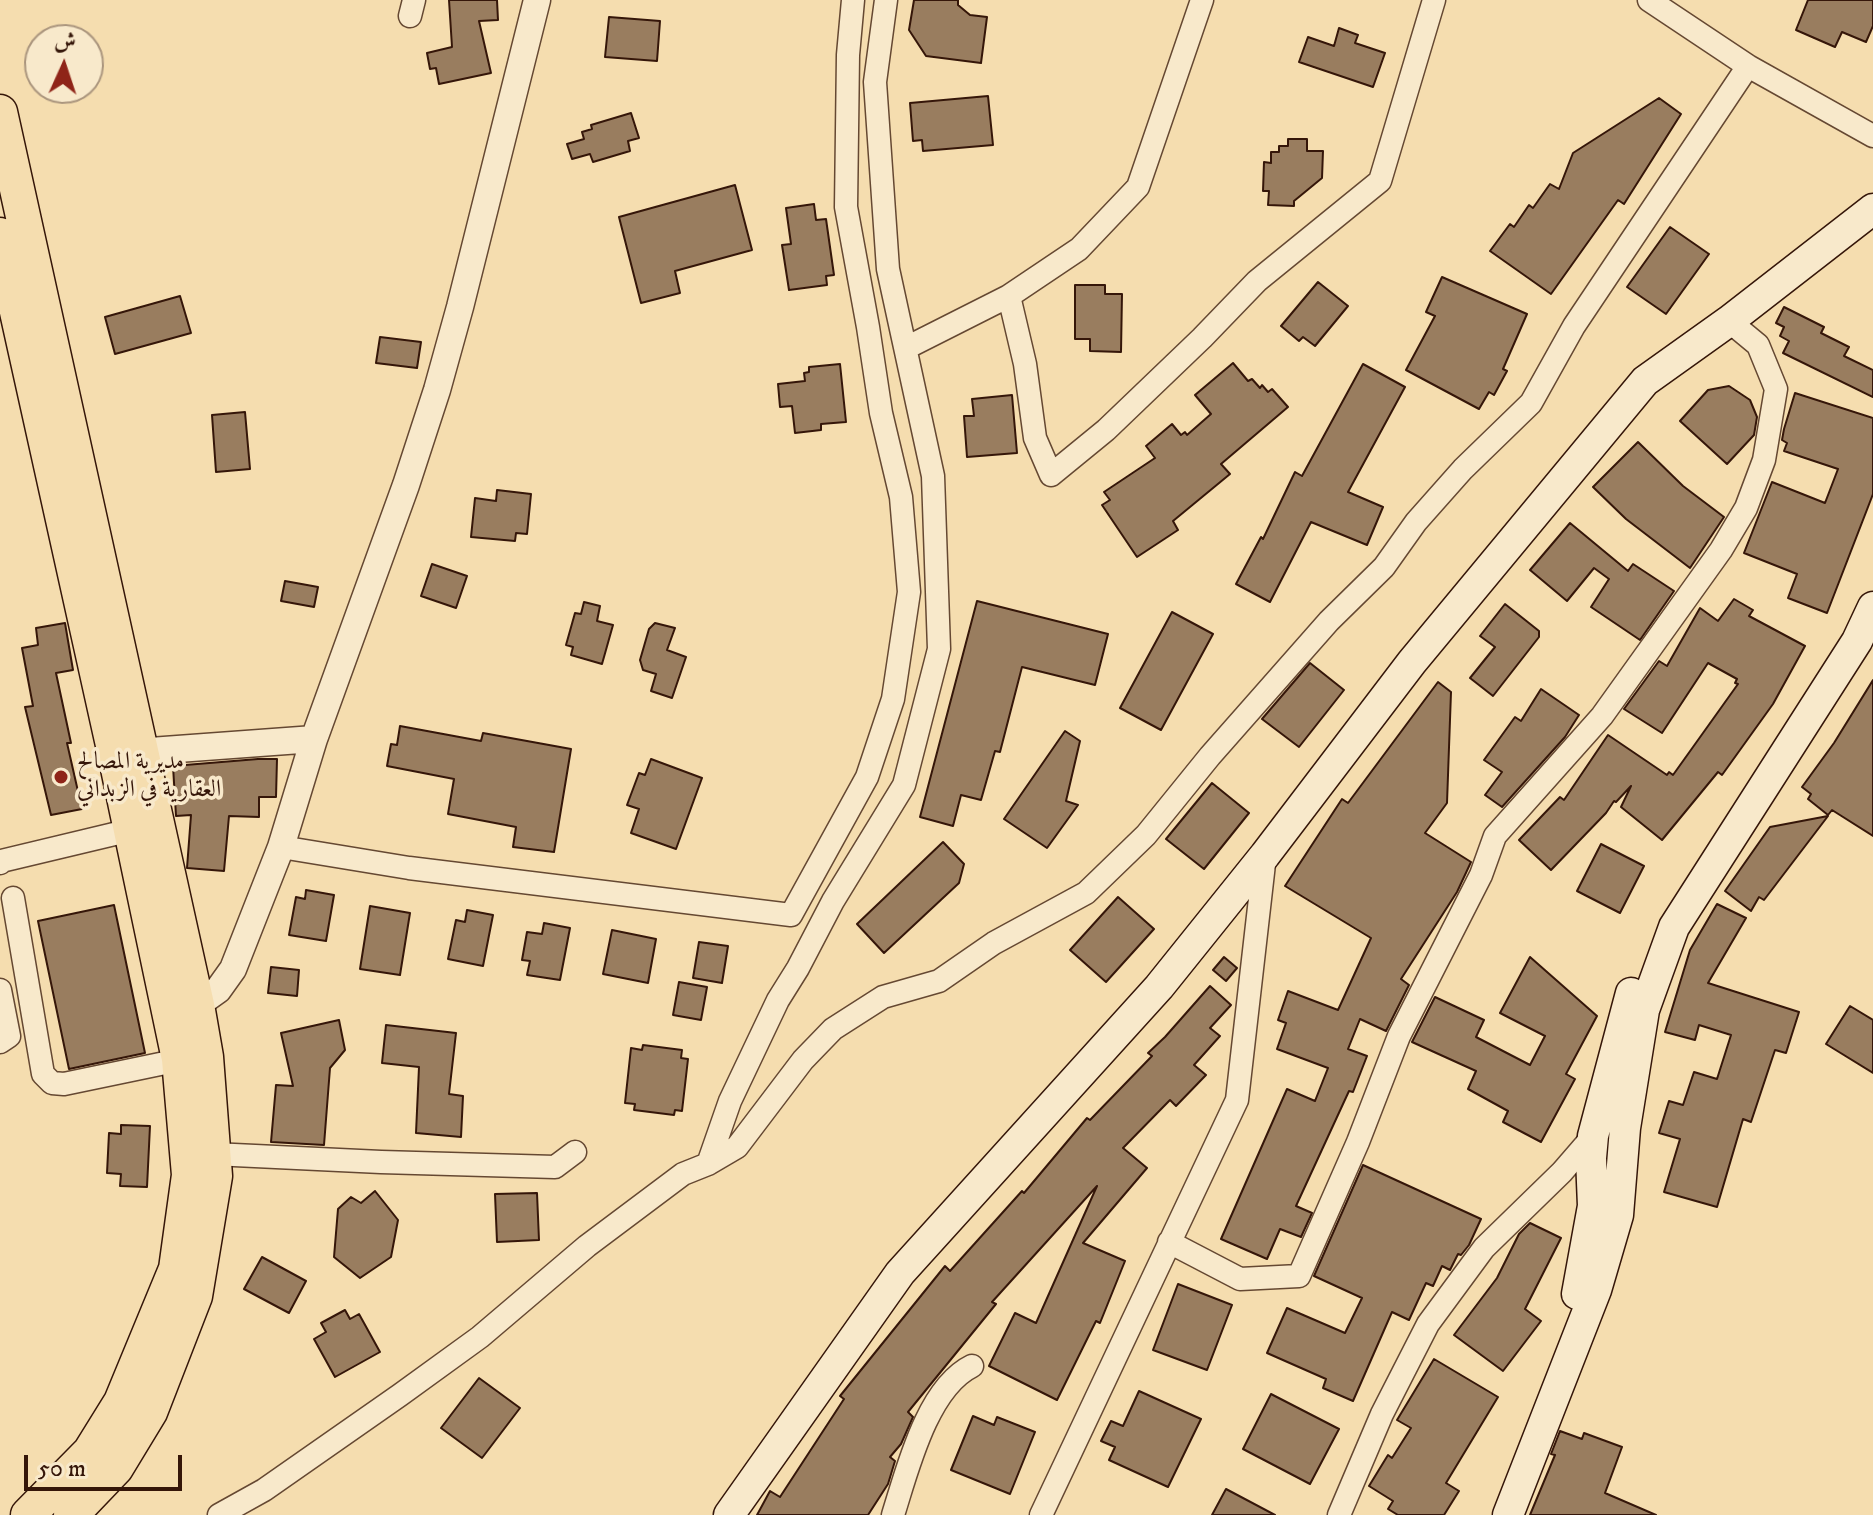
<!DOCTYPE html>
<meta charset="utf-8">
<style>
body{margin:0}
#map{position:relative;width:1873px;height:1515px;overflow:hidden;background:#f5ddaf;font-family:"IM FELL DW Pica",Amiri,serif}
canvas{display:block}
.north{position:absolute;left:24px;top:24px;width:80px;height:80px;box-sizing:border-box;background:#f8e9cb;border:2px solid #aa957d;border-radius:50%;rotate:3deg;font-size:22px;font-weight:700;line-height:32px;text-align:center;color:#351609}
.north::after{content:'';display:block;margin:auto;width:28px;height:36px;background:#8f2418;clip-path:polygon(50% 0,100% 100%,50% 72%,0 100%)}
.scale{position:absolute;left:24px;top:1455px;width:158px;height:36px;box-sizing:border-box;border:4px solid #351609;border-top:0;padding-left:10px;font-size:24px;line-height:28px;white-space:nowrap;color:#351609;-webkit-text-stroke:6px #f8e9cb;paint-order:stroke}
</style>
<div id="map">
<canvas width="1873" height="1515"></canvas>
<div class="north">ش</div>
<div class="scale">50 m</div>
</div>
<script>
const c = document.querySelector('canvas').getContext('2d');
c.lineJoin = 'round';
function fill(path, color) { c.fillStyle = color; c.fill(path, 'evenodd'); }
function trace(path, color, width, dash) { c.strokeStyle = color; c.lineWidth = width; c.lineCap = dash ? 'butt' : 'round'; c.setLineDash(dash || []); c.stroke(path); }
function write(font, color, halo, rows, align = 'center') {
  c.font = font + ' "IM FELL DW Pica",Amiri,serif'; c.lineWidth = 7; c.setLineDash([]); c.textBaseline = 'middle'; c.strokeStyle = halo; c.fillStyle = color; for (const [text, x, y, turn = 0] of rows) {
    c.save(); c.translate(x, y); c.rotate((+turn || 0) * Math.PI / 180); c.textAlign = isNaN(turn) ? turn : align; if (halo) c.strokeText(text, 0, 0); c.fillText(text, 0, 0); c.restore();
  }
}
const building = new Path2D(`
 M449 0H497L498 20 479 21 491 73 439 84 436 68 430 69 427 53 452 47Z
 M914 0H958V5L970 15 987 17 981 63 926 56 909 30Z
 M1808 0H1873V26L1866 42 1842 32 1835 47 1796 30Z
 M609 17 660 21 657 61 605 57Z
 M1339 28 1358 35 1355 43 1385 53 1373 87 1299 62 1308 37 1334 46Z
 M988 96 993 145 923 151 922 140 913 141 910 103Z
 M1659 98 1681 114 1624 204 1618 200 1551 294 1490 251 1510 224 1514 227 1529 205 1533 208 1550 184 1559 189 1573 153Z
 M631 113 639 138 628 141 630 151 593 162 590 154 572 159 567 144 584 139 582 132 592 129 591 125Z
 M1288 139H1307V151H1323L1322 178 1294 201V206L1268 205 1269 191H1263L1264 162 1271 163V152H1279V146H1288Z
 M735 185 752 250 675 271 680 293 641 303 619 217Z
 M814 204 816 220 826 219 834 275 826 276 827 285 789 290 782 245 791 244 786 208Z
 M1670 227 1709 254 1666 314 1627 287Z
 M1442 277 1527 314 1503 369 1507 371 1494 395 1489 392 1479 409 1406 370 1435 316 1426 312Z
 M1318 282 1348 306 1315 346 1303 337 1299 341 1281 326Z
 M1075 285H1105V294H1122L1121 352 1090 351V339H1075Z
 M180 296 191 333 115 354 105 317Z
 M1784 307 1824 327 1821 333 1849 347 1844 356 1873 370V397L1783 353 1789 341 1780 336 1784 327 1776 323Z
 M380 337 421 342 417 368 376 363Z
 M1233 363 1248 381 1252 379 1260 388 1262 385 1268 392 1272 389 1288 407 1221 464 1230 474 1173 521 1178 530 1137 557 1102 505 1110 500 1104 492 1155 458 1146 446 1172 424 1181 435 1185 432 1187 435 1211 414 1195 395Z
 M840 364 846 422 821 424V430L795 433 792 406 780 407 778 384 805 381 804 373 809 372V367Z
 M1363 364 1405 387 1348 492 1383 507 1367 545 1311 522 1270 602 1236 584 1261 537 1263 539 1295 472 1302 476Z
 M1729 386 1750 400 1757 417 1754 435 1727 464 1680 421 1708 390Z
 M1795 393 1873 418V494L1827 613 1788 598 1797 574 1744 553 1772 482 1825 503 1838 469 1784 451 1787 443 1782 440 1784 429Z
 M1012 395 1017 453 967 457 964 416H974L972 399Z
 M245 412 250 469 216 472 212 415Z
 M1638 442 1683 486 1724 517 1690 568 1626 519 1593 487Z
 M497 490 531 494 527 534 516 533 515 541 471 537 475 498 496 501Z
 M1570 523 1628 571 1633 564 1674 591 1640 640 1591 607 1609 579 1594 568 1567 601 1530 570Z
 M432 564 467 576 456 608 421 596Z
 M285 581 318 587 314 607 281 601Z
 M1734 599 1753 610 1749 616 1805 646 1773 704 1722 775 1718 772 1662 840 1621 807 1631 786 1616 802 1614 801 1606 813 1551 870 1519 840 1560 797 1564 800 1608 735 1667 775 1669 772 1673 775 1738 684 1735 683 1737 679 1708 663 1662 733 1624 709 1659 661 1667 666 1700 608 1718 621Z
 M977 601 1108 634 1095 685 1022 667 1000 752 995 751 981 800 961 795 953 826 920 817Z
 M584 602 600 606 597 621 613 625 602 664 571 655 573 647 566 645 575 613 581 614Z
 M1505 604 1539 631V637L1493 696 1470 678 1495 647 1480 636Z
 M1172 612 1213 634 1161 730 1120 708Z
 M65 623 73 670 56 673 71 743H67L82 809 51 815 25 707 33 706 22 648 38 645 36 628Z
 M655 623 675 628 667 650 686 657 672 698 651 691 656 674 643 670 640 660 649 629Z
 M1310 663 1344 690 1299 747 1262 719Z
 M1873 680V836L1832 810 1828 815 1808 799 1811 794 1802 787 1834 743Z
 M1438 682 1451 692 1447 803 1425 833 1471 862 1457 892 1401 979 1409 985 1386 1031 1360 1019 1348 1049 1367 1056 1353 1092 1349 1091 1296 1206 1312 1213 1301 1237 1280 1229 1267 1259 1221 1239 1287 1089 1315 1101 1328 1068 1277 1049 1286 1023 1278 1020 1288 991 1338 1010 1371 938 1285 886 1342 799 1348 803Z
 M1541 689 1579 715 1565 737 1502 807 1485 795 1502 772 1484 760 1515 717 1521 721Z
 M400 726 481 741 483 733 571 749 554 852 513 847 516 827 448 814 454 779 387 766 391 744 397 745Z
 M1065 731 1080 741 1066 801 1078 805 1047 848 1004 819Z
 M258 759H277L276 797H259V817L229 816 224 871 187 868 191 815 176 816 173 766Z
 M651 759 702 778 676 849 631 833 639 809 627 805 639 773 645 775Z
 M1212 783 1249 813 1204 869 1166 839Z
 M1828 816 1764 900 1759 897 1751 911 1725 891 1770 827Z
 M943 842 964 864 959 883 884 953 857 924Z
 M1601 844 1644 866 1620 913 1577 891Z
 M306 890 334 895 326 941 289 935 296 897 305 899Z
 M1118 897 1154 929 1106 982 1070 950Z
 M1717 904 1746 918 1708 983 1799 1012 1786 1053 1775 1050 1751 1122 1743 1119 1717 1207 1664 1192 1680 1139 1659 1133 1669 1101 1683 1105 1694 1072 1717 1079 1731 1035 1699 1025 1695 1040 1665 1032 1690 950Z
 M114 905 145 1053 69 1069 38 921Z
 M370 906 410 913 400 975 360 969Z
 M467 910 493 915 483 966 448 959 456 920 465 922Z
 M544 923 570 928 560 980 527 975 530 961 522 960 527 932 542 934Z
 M612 930 656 939 648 983 603 974Z
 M699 942 728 946 722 983 693 978Z
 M1224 957 1237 968 1226 981 1213 970Z
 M1530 957 1597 1016 1566 1074 1575 1079 1541 1142 1503 1122 1508 1111 1468 1089 1476 1071 1412 1042 1435 997 1484 1020 1476 1037 1530 1065 1545 1036 1500 1013Z
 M271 967 299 970 297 996 268 993Z
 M679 982 707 987 701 1020 673 1015Z
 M1210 986 1231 1005 1210 1028 1220 1036 1194 1065 1206 1075 1176 1106 1170 1100 1123 1148 1147 1168 1083 1243 1125 1261 1100 1323 1096 1321 1057 1400 989 1366 1015 1313 1036 1323 1097 1186 992 1302 996 1304 908 1412 913 1417 901 1444 890 1457 895 1461 888 1484 868 1515H757L770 1491 780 1497 844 1399 840 1396 945 1266 950 1271 1022 1191 1024 1193 1087 1118 1090 1120 1152 1056 1148 1053 1165 1037Z
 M1850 1006 1873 1020V1073L1826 1044Z
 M339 1020 345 1050 330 1068 324 1145 271 1142 276 1085 293 1086 281 1033Z
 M386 1025 456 1033 449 1094 463 1096 461 1137 416 1133 419 1067 382 1063Z
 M643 1045 682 1050 681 1058 688 1059 682 1111 675 1110 674 1115 634 1110 635 1104 625 1103 631 1048 642 1050Z
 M121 1125 150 1126 147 1187 120 1186 121 1174 107 1173 109 1133 121 1134Z
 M1363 1165 1481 1219 1469 1245 1461 1255 1458 1254 1450 1270 1442 1266 1433 1286 1426 1283 1409 1320 1392 1312 1353 1401 1323 1388 1326 1379 1267 1353 1287 1308 1345 1333 1362 1298 1314 1276Z
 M375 1191 398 1220 391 1257 360 1278 334 1257 338 1209 351 1197 361 1203Z
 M537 1193 539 1240 497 1242 495 1194Z
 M1530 1223 1561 1238 1525 1309 1541 1321 1503 1371 1454 1335 1497 1278 1519 1234Z
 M262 1257 306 1281 289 1313 244 1289Z
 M1178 1284 1232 1305 1207 1370 1153 1350Z
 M345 1310 350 1319 359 1314 380 1352 335 1377 314 1339 326 1332 321 1323Z
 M1434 1359 1498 1397 1446 1483 1459 1491 1444 1515H1398L1388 1509 1393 1501 1369 1486 1388 1455 1392 1458 1411 1428 1397 1420Z
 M479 1378 520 1408 482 1458 441 1428Z
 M1139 1391 1201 1419 1168 1487 1109 1460 1115 1447 1101 1441 1111 1421 1123 1426Z
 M1271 1394 1339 1429 1310 1484 1243 1449Z
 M973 1416 994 1425 997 1417 1035 1432 1010 1494 951 1470Z
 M1560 1431 1582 1439 1584 1433 1622 1447 1605 1493 1656 1515H1530L1555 1455 1551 1454Z
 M1226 1489 1275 1515H1212Z`);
fill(building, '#997d5f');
trace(building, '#351609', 2);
const minor = new Path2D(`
 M1202 0 1138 187 1079 249 1009 296 1025 364 1035 438 1051 475 1106 430 1202 338 1257 281 1380 181 1434 0
 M1649 0 1748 66 1873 136
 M410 16 414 0
 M906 348 1009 296
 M281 847 409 868 791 915 867 777 893 699 909 592 901 497 881 413 868 327 846 207 848 55 853 0
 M0 863 1 861 131 830
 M13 898 43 1074 52 1083 64 1084 189 1058
 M0 990 9 1036 0 1042
 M213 1154 381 1162 555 1167 575 1152
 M708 1164 730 1101 778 1000 798 968 833 901 904 785 939 649 933 476 888 269 875 82 886 0
 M1169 1242 1240 1279 1299 1276 1358 1142 1399 1036 1481 875 1495 836 1602 716 1721 550 1746 508 1764 460 1776 389 1758 345 1729 321
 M219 1515 264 1490 400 1395 480 1337 587 1246 683 1174 708 1164 737 1147 803 1060 833 1029 883 997 939 981 994 943 1086 893 1146 835 1210 756 1329 621 1384 567 1416 522 1463 469 1531 403 1574 326 1748 66
 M893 1515C907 1471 927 1388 972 1366
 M1041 1515 1237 1100 1265 855
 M1339 1515 1382 1414 1428 1324 1484 1248 1562 1172 1594 1135`);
const tertiary = new Path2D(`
 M123 753 314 739
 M197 1005 218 990 233 969 281 847 314 739 406 485 437 390 460 307 537 0`);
const secondary = new Path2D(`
 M1577 1294 1593 1206 1591 1158 1593 1136 1631 993
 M729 1515 900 1273 1159 987 1265 855 1412 662 1645 381 1729 321 1873 209
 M1508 1515 1596 1290 1618 1215 1625 1128 1644 1010 1674 927 1857 641 1873 607`);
const primary = new Path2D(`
 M0 112 197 1005 206 1057 215 1176 195 1296 150 1412 116 1468 71 1515
 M0 235 115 754 179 1059 189 1175 176 1269 121 1402 90 1452 28 1515`);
trace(minor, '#654832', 25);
trace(tertiary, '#654832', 29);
trace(secondary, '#351609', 33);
trace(primary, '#351609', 37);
trace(minor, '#f8e9cb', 22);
trace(tertiary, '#f8e9cb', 26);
trace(secondary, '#f8e9cb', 30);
trace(primary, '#f5ddaf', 34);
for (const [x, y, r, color] of [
 [61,777,8,"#8f2418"]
]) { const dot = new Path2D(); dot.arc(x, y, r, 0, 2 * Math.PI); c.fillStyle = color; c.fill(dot); trace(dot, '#f8e9cb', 3); }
write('24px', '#351609', '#f8e9cb', [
 ["مديرية المصالح",77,763],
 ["العقارية في الزبداني",77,791]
], 'left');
</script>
